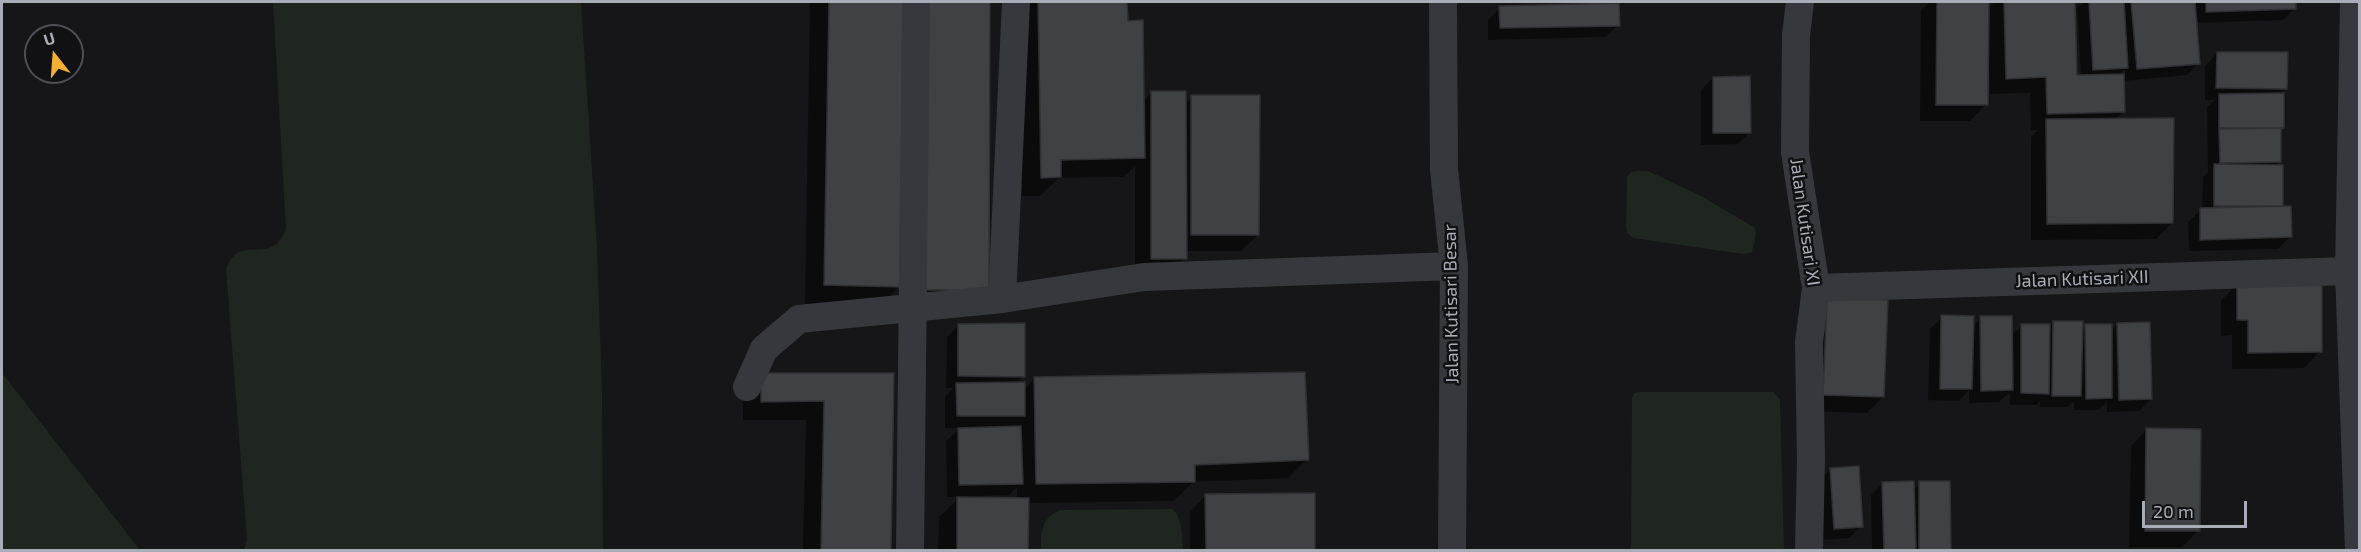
<!DOCTYPE html>
<style>
body{margin:0}
#map{position:relative;width:2361px;height:552px;overflow:hidden;background:#161618;font-family:"Exo 2",sans-serif}
canvas{display:block}
.frame{position:absolute;inset:0;border:3px solid #a8adb8;pointer-events:none}
.north{position:absolute;left:24px;top:24px;width:60px;height:60px;box-sizing:border-box;background:#111113;border:2px solid #4d4f55;border-radius:50%;rotate:343deg;font-size:16px;font-weight:700;line-height:24px;text-align:center;color:#a8adb8}
.north::after{content:'';display:block;margin:auto;width:21px;height:27px;background:#f2b134;clip-path:polygon(50% 0,100% 100%,50% 72%,0 100%)}
.scale{position:absolute;left:2142px;top:501px;width:105px;height:27px;box-sizing:border-box;border:3px solid #a8adb8;border-top:0;padding-left:8px;font-size:18px;line-height:21px;white-space:nowrap;color:#a8adb8;-webkit-text-stroke:4px #111113;paint-order:stroke}
</style>
<div id="map">
<canvas width="2361" height="552"></canvas>
<div class="frame"></div>
<div class="north">U</div>
<div class="scale">20 m</div>
</div>
<script>
const c = document.querySelector('canvas').getContext('2d');
c.lineJoin = 'round';
function fill(path, color) { c.fillStyle = color; c.fill(path, 'evenodd'); }
function trace(path, color, width, dash) { c.strokeStyle = color; c.lineWidth = width; c.lineCap = dash ? 'butt' : 'round'; c.setLineDash(dash || []); c.stroke(path); }
function write(font, color, halo, rows, align = 'center') {
  c.font = font + ' "Exo 2",sans-serif'; c.lineWidth = 5; c.setLineDash([]); c.textBaseline = 'middle'; c.strokeStyle = halo; c.fillStyle = color; for (const [text, x, y, turn = 0] of rows) {
    c.save(); c.translate(x, y); c.rotate((+turn || 0) * Math.PI / 180); c.textAlign = isNaN(turn) ? turn : align; if (halo) c.strokeText(text, 0, 0); c.fillText(text, 0, 0); c.restore();
  }
}
fill(new Path2D(`
 M273 2H581L597 247 602 393 603 550H244L247 540 226 270C239 230 271 269 286 229Z
 M1639 171H1648L1701 196 1755 228 1756 234 1752 252 1743 254 1633 238 1627 233 1626 227 1627 177 1631 172Z
 M2 373 140 550H2Z
 M1638 392H1774L1780 400 1784 550H1631L1632 398 1634 393Z
 M1172 509C1183 518 1182 537 1183 550H1041C1041 532 1041 518 1060 510Z`), '#1e261f');
fill(new Path2D(`
 M810 2H988V289L969 308 900 286 881 305 805 304Z
 M1021 2H1126V22L1143 101 1152 92 1185 104 1192 97 1258 235 1241 251H1185V258L1169 275H1135V166L1124 177 1059 178 1040 196H1022Z
 M1930 2H1987V9L1995 2H2074L2076 77 2081 76 2077 8 2084 2H2123V4L2126 2H2294L2295 8 2283 20 2195 23 2199 63 2187 75 2123 81 2124 111 2115 120 2172 223 2156 239 2031 240V137L2038 130H2031L2030 93 1990 94 1989 66H1987L1986 104 1970 121H1920L1921 10ZM2125 69V75H2119Z
 M1500 8 1618 25 1606 37 1488 40V20Z
 M2217 53 2286 88 2279 95 2283 127 2279 131 2280 161 2275 166H2282L2281 208 2290 237 2278 249 2189 251 2188 222 2202 209 2203 177 2208 172 2207 107 2215 100H2205V66Z
 M1713 78 1750 132 1738 144 1701 145V90Z
 M2237 284 2320 351 2304 368 2232 369V335L2221 336V301Z
 M1828 300 1883 397 1867 413 1808 411Z
 M1942 317 1972 327 1981 318 2011 336 2022 325 2048 328 2054 323 2081 331 2086 326 2111 331 2117 325 2151 399 2139 411 2107 412V402L2099 410H2074V401L2067 407H2040V401L2036 405H2010V392L1999 402 1969 403V390L1959 401 1928 400 1930 329Z
 M959 325 1023 376 1016 384 1023 390 1035 378 1307 459 1288 478 1193 482 1174 501 1027 503V550H938L939 517 960 497H947L946 441 960 428H945V397L953 388H946L947 337ZM1017 487V499H981V496L1009 495Z
 M892 374 889 550H803L806 420H743V394L762 375Z
 M2147 429 2198 531 2182 547H2129L2131 446Z
 M1831 469 1861 526 1849 538 1823 540 1819 481Z
 M1883 483 1913 490 1920 483H1949V550H1872L1871 495Z
 M1313 494V550H1190V512L1206 495Z`), '#0007');
const building = new Path2D(`
 M829 2H907L902 287 824 285Z
 M923 2H990L989 290H922Z
 M1038 2H1127L1128 21 1143 20 1145 158 1061 160V177L1041 178Z
 M1937 2H1989L1988 105H1936Z
 M2004 2H2075L2077 75 2124 74 2125 112 2047 114 2046 77 2006 79Z
 M2089 2H2124L2128 68 2093 70Z
 M2131 2H2195L2200 64 2137 69Z
 M2206 2H2296V9L2206 12Z
 M1619 3 1620 26 1500 28 1499 6Z
 M2217 52H2288L2287 89 2216 88Z
 M1750 76 1751 133H1713V77Z
 M1151 91H1186L1187 259H1151Z
 M2284 93V128H2219V94Z
 M1191 95H1260L1259 235H1191Z
 M2174 118 2173 223 2047 224 2046 119Z
 M2281 128V162L2220 163 2219 129Z
 M2214 164 2283 165V206H2214Z
 M2291 206 2292 237 2200 240V208Z
 M2322 282V352L2248 353V320H2237V283Z
 M1827 299 1888 300 1884 397 1823 395Z
 M1941 315 1974 316 1972 389H1940Z
 M1980 316H2012L2013 390 1981 391Z
 M2053 321H2083L2081 396H2052Z
 M2150 322 2152 399 2119 400 2117 323Z
 M1025 323V377L958 376V324Z
 M2021 324H2050L2049 394 2021 393Z
 M2085 324H2112V398L2086 399Z
 M1305 372 1309 460 1195 465V482L1036 484 1034 377Z
 M761 373H894L891 550H821L824 401 761 402Z
 M1025 382V416H957L956 383Z
 M1021 426 1023 484 959 485 958 428Z
 M2146 428 2201 429 2200 531H2145Z
 M1859 466 1863 527 1834 529 1830 468Z
 M1914 481 1916 550H1884L1882 482Z
 M1919 481H1950L1951 550H1919Z
 M1315 493V550H1206L1205 494Z
 M957 497 1029 498 1028 550H957Z`);
fill(building, '#404145');
trace(building, '#303034', 1.5);
trace(new Path2D(`
 M1443 2 1444 169 1454 266 1452 550
 M1800 2 1796 35 1795 152 1816 288 1809 342 1811 459 1809 550
 M2354 2 2349 271 2359 550
 M1816 288 2349 271
 M1002 299 1144 277 1454 266
 M747 387 764 349 799 319 1002 299 1016 2
 M910 550 916 2`), '#37383d', 28);
write('18px', '#a8adb8', '#111113', [
 ["Jalan Kutisari XI",1805,222,82],
 ["Jalan Kutisari XII",2082,279,-2],
 ["Jalan Kutisari Besar",1451,304,-91]
]);
</script>
